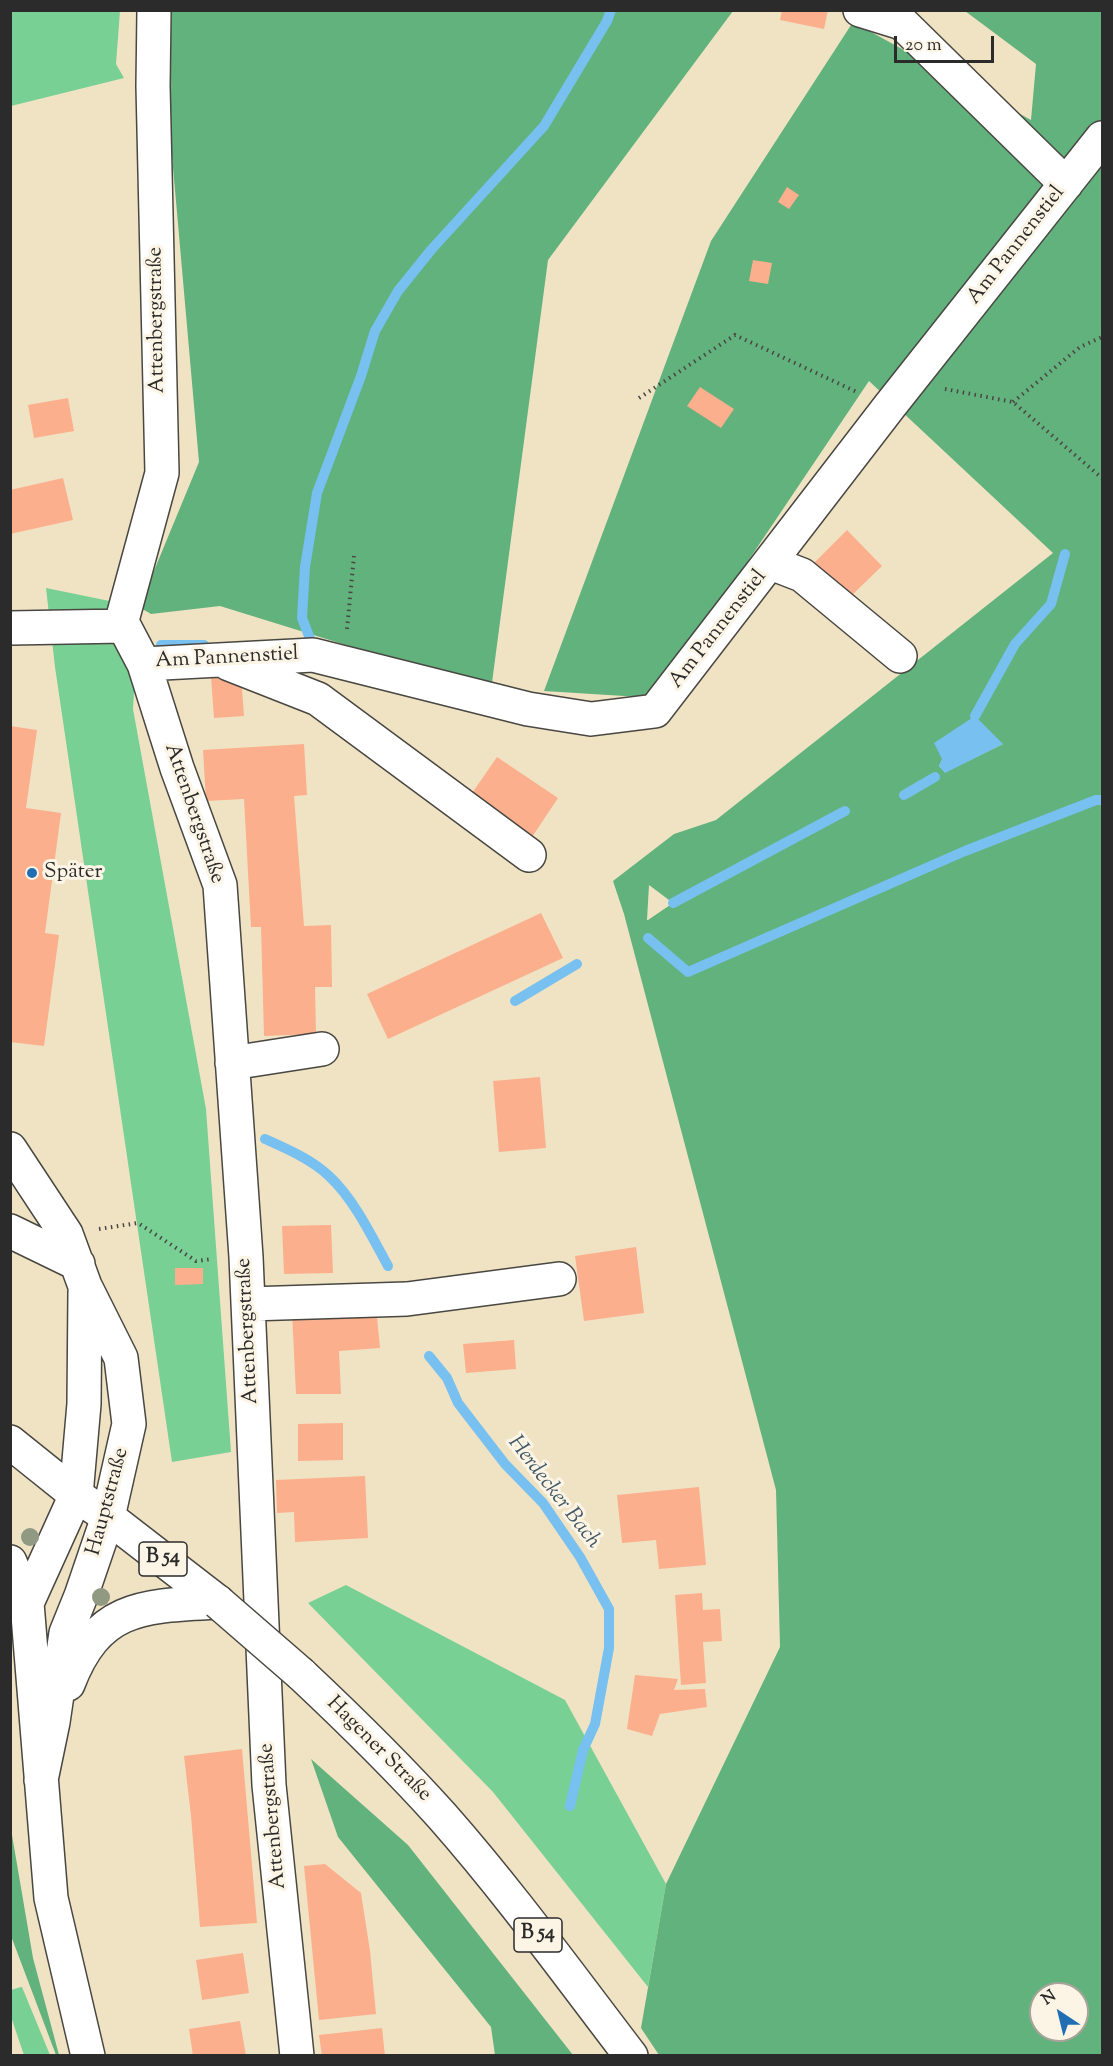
<!DOCTYPE html>
<meta charset="utf-8">
<style>
body{margin:0}
#map{position:relative;width:1113px;height:2066px;overflow:hidden;background:#f0e3c4;font-family:"Sorts Mill Goudy",serif}
canvas{display:block}
.frame{position:absolute;inset:0;border:12px solid #2b2b2b;pointer-events:none}
.north{position:absolute;left:1029px;top:1982px;width:60px;height:60px;box-sizing:border-box;background:#fcf5e5;border:2px solid #a8a49b;border-radius:50%;rotate:325deg;font-size:16px;font-weight:700;line-height:24px;text-align:center;color:#2b2b2b}
.north::after{content:'';display:block;margin:auto;width:21px;height:27px;background:#1f6fb2;clip-path:polygon(50% 0,100% 100%,50% 72%,0 100%)}
.scale{position:absolute;left:894px;top:36px;width:100px;height:27px;box-sizing:border-box;border:3px solid #2b2b2b;border-top:0;padding-left:8px;font-size:18px;line-height:21px;white-space:nowrap;color:#2b2b2b;-webkit-text-stroke:4px #fcf5e5;paint-order:stroke}
</style>
<div id="map">
<canvas width="1113" height="2066"></canvas>
<div class="frame"></div>
<div class="north">N</div>
<div class="scale">20 m</div>
</div>
<script>
const c = document.querySelector('canvas').getContext('2d');
c.lineJoin = 'round';
function fill(path, color) { c.fillStyle = color; c.fill(path, 'evenodd'); }
function trace(path, color, width, dash) { c.strokeStyle = color; c.lineWidth = width; c.lineCap = dash ? 'butt' : 'round'; c.setLineDash(dash || []); c.stroke(path); }
function write(font, color, halo, rows, align = 'center') {
  c.font = font + ' "Sorts Mill Goudy",serif'; c.lineWidth = 6; c.setLineDash([]); c.textBaseline = 'middle'; c.strokeStyle = halo; c.fillStyle = color; for (const [text, x, y, turn = 0] of rows) {
    c.save(); c.translate(x, y); c.rotate((+turn || 0) * Math.PI / 180); c.textAlign = isNaN(turn) ? turn : align; if (halo) c.strokeText(text, 0, 0); c.fillText(text, 0, 0); c.restore();
  }
}
fill(new Path2D(`
 M10 11H120L116 64 124 78 11 106Z
 M46 588 139 607 133 709 206 1109 231 1452 172 1462 55 667Z
 M346 1585 565 1700 666 1884 648 1987 493 1792 308 1603Z
 M21 1987H22L50 2055H24L11 2017V1990Z`), '#78d095');
fill(new Path2D(`
 M172 11H733L548 260 491 690 220 606 151 614 139 607 199 462 166 88Z
 M965 11H1102V2055H659L641 2028 666 1884 780 1647 776 1490 624 914 613 881 674 834 716 820 1053 553 869 381 656 698 544 691 711 241 853 22 1031 120 1036 64ZM1003 744 945 772 939 766 942 760ZM649 885 673 903 648 920H647ZM1041 1994H1077V2030H1041Z
 M311 1759 408 1845 573 2055H495L491 2027 338 1837Z
 M11 1829 33 1958 59 2055H56L11 1936Z`), '#62b27e');
fill(new Path2D(`
 M975 716 1003 744 945 773 939 766 942 759 934 743Z`), '#77c0f0');
trace(new Path2D(`
 M303 644H312L302 618 305 567 317 493 361 376 375 331 398 291 431 250 544 126 607 21 611 10
 M161 645H204
 M975 716 1015 644 1051 604 1065 554
 M904 795 935 777
 M673 903 845 811
 M648 938 688 972 965 851 1096 800H1102
 M515 1001 577 964
 M265 1139C287 1149 311 1159 329 1176 354 1199 372 1237 388 1266
 M429 1356 447 1378 458 1403 505 1464 543 1503 580 1557 609 1609V1648L595 1724 583 1750 570 1806`), '#77c0f0', 10);
fill(new Path2D(`
 M782 10H828L824 29 780 20Z
 M787 187 799 195 789 209 778 202Z
 M753 260 772 263 768 284 749 281Z
 M700 387 734 409 721 428 687 406Z
 M68 398 74 431 34 438 28 405Z
 M63 478 73 520 10 534V490Z
 M847 530 882 566 848 599 814 563Z
 M241 675 244 716 214 718 211 677Z
 M10 726 37 730 26 808 61 813 45 933 59 935 44 1046 10 1042Z
 M304 744 307 795 294 796 304 926 331 925 332 987H315L316 1034 264 1036 261 927H251L244 799 206 801 203 750Z
 M497 757 558 798 530 840 468 799Z
 M541 913 563 958 388 1039 367 994Z
 M540 1077 546 1148 499 1152 493 1081Z
 M331 1225 333 1273 284 1274 282 1226Z
 M636 1247 644 1313 584 1321 575 1256Z
 M175 1268H203V1284L175 1285Z
 M376 1307 380 1348 339 1351 341 1394H296L292 1312Z
 M514 1340 516 1369 466 1373 463 1344Z
 M343 1423V1460L298 1461V1424Z
 M365 1476 368 1538 295 1542 294 1512 277 1513 276 1480Z
 M699 1487 706 1565 659 1569 656 1540 622 1543 617 1495Z
 M702 1593 703 1610 720 1609 722 1641 703 1642 706 1683 681 1685 675 1595Z
 M635 1675 678 1679 674 1690 705 1689 707 1707 660 1714 652 1736 627 1729Z
 M242 1749 257 1923 200 1927 191 1816 184 1756Z
 M325 1864 361 1893 370 1951 376 2014 319 2020 304 1866Z
 M243 1953 249 1993 202 2000 196 1960Z
 M240 2021 246 2056H193L189 2029Z
 M382 2028 385 2056H322L319 2035Z`), '#fbaf8c');
const minor = new Path2D(`
 M860 10 902 23 1066 184
 M771 563 802 575 900 656
 M121 624 162 473 153 86 154 10
 M10 628 124 626 144 664 177 768 220 885 246 1257 269 1785 297 2056
 M144 664 313 655 528 709 591 719 655 711 889 407 1102 138
 M229 664 318 699 529 855
 M232 1063 322 1049
 M10 1149 66 1234 85 1286 121 1358 129 1424 108 1517 81 1596 66 1633 53 1722 41 1780
 M10 1231 78 1264
 M249 1304 407 1299 559 1279
 M10 1562 27 1603 51 1898 88 2056
 M27 1603 76 1495 84 1404 85 1292
 M68 1684C98 1605 143 1606 218 1602`);
const major = new Path2D(`
 M10 1442 76 1495 108 1517 218 1602
 M301 1674C350 1720 397 1766 442 1816 509 1892 569 1975 631 2056`);
trace(minor, '#494742', 36);
trace(major, '#494742', 36);
trace(new Path2D(`
 M945 389 1013 402 1102 478
 M639 398 735 335 859 393
 M1013 402 1080 347 1102 337
 M347 629 354 556
 M99 1229 138 1223 196 1261 212 1259`), '#494742', 4, [1.5, 4.5]);
trace(minor, '#fff', 33);
trace(major, '#fff', 33);
const majorBridge = new Path2D(`
 M218 1602 301 1674`);
trace(majorBridge, '#494742', 36, []);
trace(majorBridge, '#fff', 33);
c.fillStyle = '#909981';
for (const [x, y] of [
 [30,1537],
 [101,1597]
]) { c.beginPath(); c.arc(x, y, 9, 0, 2 * Math.PI); c.fill(); }
for (const [x, y, r, color] of [
 [32,873,6,"#1f6fb2"]
]) { const dot = new Path2D(); dot.arc(x, y, r, 0, 2 * Math.PI); c.fillStyle = color; c.fill(dot); trace(dot, '#fcf5e5', 2); }
for (const [x, y, w] of [
 [163,1559,48],
 [538,1935,48]
]) { const box = new Path2D(); box.roundRect(x - w / 2, y - 17, w, 34, 4.5); c.fillStyle = '#fcf5e5'; c.fill(box); trace(box, '#2b2b2b', 1.5); }
write('bold 20px', '#2b2b2b', null, [
 ["B 54",163,1559],
 ["B 54",538,1935]
]);
write('21px', '#2b2b2b', '#fcf5e5', [
 ["Am Pannenstiel",1017,246,-52],
 ["Attenbergstraße",158,320,-91],
 ["Am Pannenstiel",719,630,-52],
 ["Am Pannenstiel",227,659,-3],
 ["Attenbergstraße",193,814,71],
 ["Attenbergstraße",249,1331,-93],
 ["Hauptstraße",109,1502,-75],
 ["Hagener Straße",378,1750,45],
 ["Attenbergstraße",274,1816,-95]
]);
write('21px', '#2b2b2b', '#fcf5e5', [
 ["Später",44,873]
], 'left');
write('italic 22px', '#425866', '#fcf5e5', [
 ["Herdecker Bach",553,1493,52]
]);
</script>
